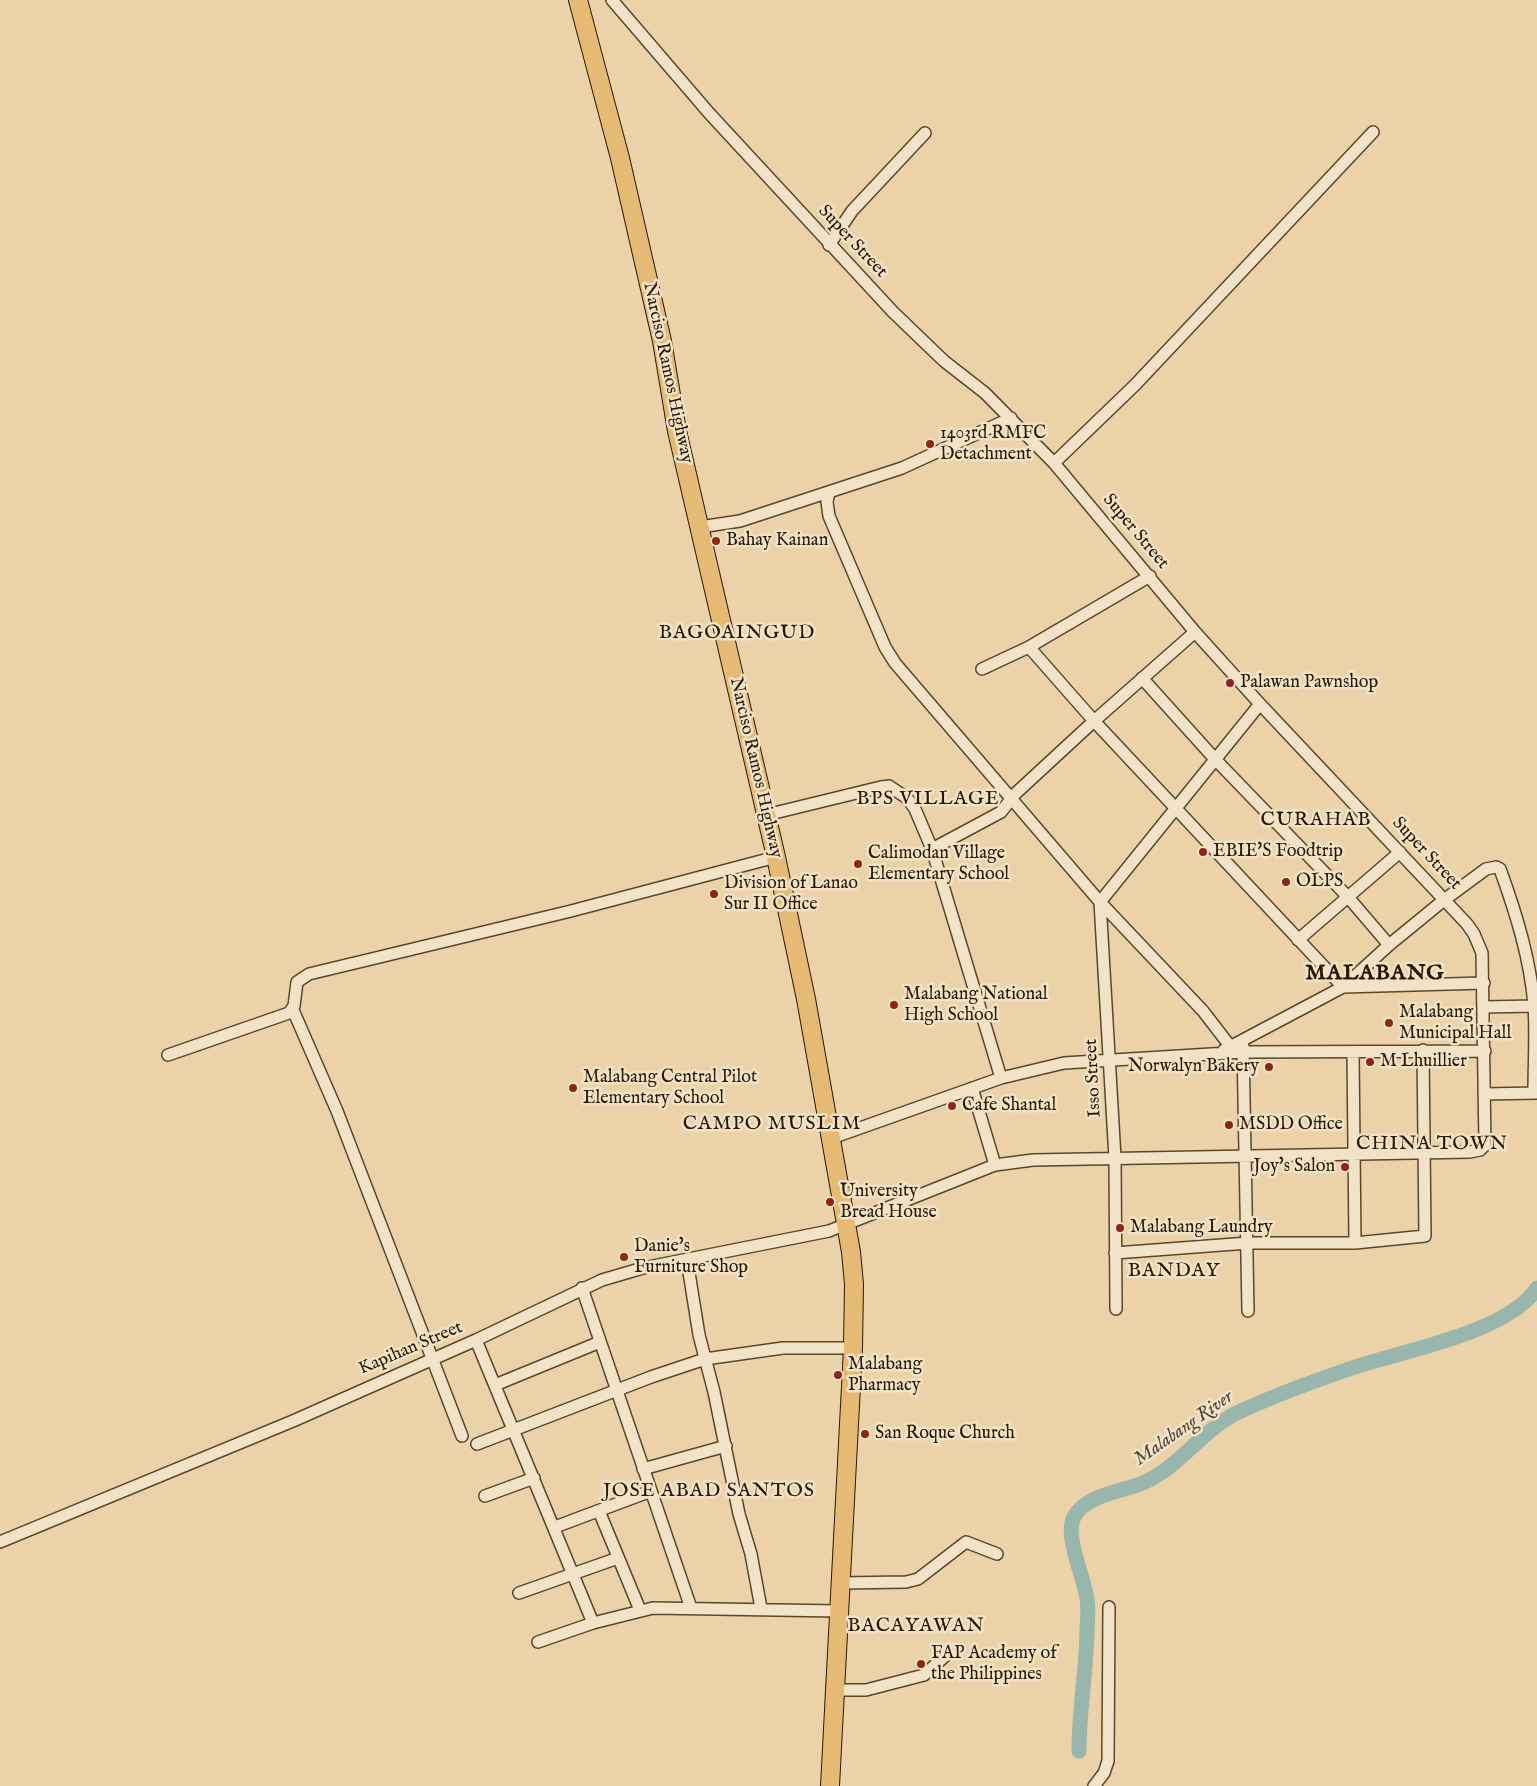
<!DOCTYPE html>
<style>
body{margin:0}
canvas{display:block;background:#ebd2a9}
</style>
<canvas width="1537" height="1786"></canvas>
<script>
const c = document.querySelector('canvas').getContext('2d');
c.lineJoin = 'round';
function trace(path, color, width, dash) { c.strokeStyle = color; c.lineWidth = width; c.lineCap = dash ? 'butt' : 'round'; c.setLineDash(dash || []); c.stroke(path); }
function write(font, color, halo, rows, align = 'center') {
  c.font = font + ' "IM FELL English",serif'; c.lineWidth = 5; c.setLineDash([]); c.textBaseline = 'middle'; c.strokeStyle = halo; c.fillStyle = color; for (const [text, x, y, turn = 0] of rows) {
    c.save(); c.translate(x, y); c.rotate((+turn || 0) * Math.PI / 180); c.textAlign = isNaN(turn) ? turn : align; if (halo) c.strokeText(text, 0, 0); c.fillText(text, 0, 0); c.restore();
  }
}
trace(new Path2D(`
 M1079 1751C1079 1712 1086 1673 1087 1633 1087 1622 1089 1610 1087 1599 1084 1577 1064 1535 1074 1517 1086 1494 1123 1492 1145 1482 1182 1465 1205 1426 1243 1410 1281 1393 1322 1378 1361 1365 1409 1350 1509 1331 1537 1288`), '#99b6ad', 15);
const minor = new Path2D(`
 M829 245 852 211 925 133
 M1054 463 1135 385 1373 132
 M829 492 827 502 829 516 885 647 895 663 1100 902 1203 1011 1230 1046
 M700 527 740 521 902 468 1011 418
 M1029 647 1094 721 1343 987 1484 983
 M982 669 1029 647 1150 576
 M1142 678 1214 758 1348 897 1389 945
 M766 815 881 787 889 786 907 798 915 809 932 849 1001 1078
 M932 849 1001 812 1015 794 1094 721 1195 632
 M1298 940 1400 852
 M1484 1007 1534 1006
 M293 1010 337 1111 462 1436
 M1243 1046 1248 1311
 M1224 1050 1343 987 1389 945 1444 900 1486 869 1496 867 1500 869C1516 913 1530 958 1534 1005 1536 1034 1534 1064 1534 1093
 M1353 1052 1355 1243
 M168 1055 289 1013 294 1006 297 982 309 974 571 911 776 857
 M972 1088 995 1165
 M1484 1094 1537 1093
 M829 1139 1001 1078 1064 1063 1244 1052 1485 1051
 M1115 1253 1248 1243H1355L1425 1236 1423 1050
 M687 1260 699 1335 714 1392 739 1514 751 1554 761 1608
 M582 1288 691 1608
 M1116 1309 1115 1158 1100 902 1260 704
 M476 1340 593 1623
 M495 1385 600 1342
 M477 1444 651 1377 705 1359 783 1348H853
 M643 1469 726 1446
 M485 1496 534 1478
 M599 1511 640 1610
 M555 1527 651 1491
 M0 1542 293 1421 476 1340 602 1280 643 1268 829 1231 995 1165 1033 1160 1470 1152 1480 1150 1485 1145 1482 953 1474 934 1467 924 1260 704 1195 632 1054 463 985 393 944 361 893 312 709 113 612 0
 M841 1583 906 1582 918 1579 966 1542 997 1554
 M519 1593 618 1558
 M538 1642 593 1623 653 1608 839 1611
 M836 1690H866L924 1675 945 1656
 M1094 1786 1104 1773 1108 1761 1109 1607`);
const highway = new Path2D(`
 M578 0 620 158 662 341 677 431 776 857 806 999 851 1252 854 1284 853 1348 830 1786`);
trace(minor, '#5a472b', 14);
trace(highway, '#291901', 20);
trace(minor, '#f2e2c7', 11);
trace(highway, '#e6b974', 18);
for (const [x, y, r, color] of [
 [930,444,5,"#8f2418"],
 [716,541,5,"#8f2418"],
 [1230,683,5,"#8f2418"],
 [1203,852,5,"#8f2418"],
 [858,864,5,"#8f2418"],
 [1286,882,5,"#8f2418"],
 [714,894,5,"#8f2418"],
 [894,1005,5,"#8f2418"],
 [1389,1023,5,"#8f2418"],
 [1370,1062,5,"#8f2418"],
 [1269,1067,5,"#8f2418"],
 [573,1088,5,"#8f2418"],
 [952,1106,5,"#8f2418"],
 [1229,1125,5,"#8f2418"],
 [1345,1167,5,"#8f2418"],
 [830,1202,5,"#8f2418"],
 [1120,1228,5,"#8f2418"],
 [624,1257,5,"#8f2418"],
 [838,1375,5,"#8f2418"],
 [865,1434,5,"#8f2418"],
 [921,1664,5,"#8f2418"]
]) { const dot = new Path2D(); dot.arc(x, y, r, 0, 2 * Math.PI); c.fillStyle = color; c.fill(dot); trace(dot, '#f2e2c7', 2); }
write('18px', '#291901', '#f2e2c7', [
 ["Super Street",852,242,47],
 ["Narciso Ramos Highway",667,373,78],
 ["Super Street",1135,532,50],
 ["Narciso Ramos Highway",755,768,77],
 ["Super Street",1426,854,47],
 ["Isso Street",1094,1078,-93],
 ["Kapihan Street",411,1349,-23]
]);
write('18px', '#291901', '#f2e2c7', [
 ["1403rd RMFC",940,434],
 ["Detachment",940,455],
 ["Bahay Kainan",726,541],
 ["Palawan Pawnshop",1240,683],
 ["EBIE'S Foodtrip",1213,852],
 ["Calimodan Village",868,854],
 ["Elementary School",868,875],
 ["OLPS",1296,882],
 ["Division of Lanao",724,884],
 ["Sur II Office",724,905],
 ["Malabang National",904,995],
 ["High School",904,1016],
 ["Malabang",1399,1013],
 ["Municipal Hall",1399,1034],
 ["M Lhuillier",1380,1062],
 ["Norwalyn Bakery",1259,1067,"right"],
 ["Malabang Central Pilot",583,1078],
 ["Elementary School",583,1099],
 ["Cafe Shantal",962,1106],
 ["MSDD Office",1239,1125],
 ["Joy's Salon",1335,1167,"right"],
 ["University",840,1192],
 ["Bread House",840,1213],
 ["Malabang Laundry",1130,1228],
 ["Danie's",634,1247],
 ["Furniture Shop",634,1268],
 ["Malabang",848,1365],
 ["Pharmacy",848,1386],
 ["San Roque Church",875,1434],
 ["FAP Academy of",931,1654],
 ["the Philippines",931,1675]
], 'left');
write('italic 19px', '#4b4835', '#f2e2c7', [
 ["Malabang River",1184,1429,-35]
]);
c.letterSpacing = '1px';
write('20px', '#291901', '#f2e2c7', [
 ["BAGOAINGUD",737,634],
 ["BPS VILLAGE",928,800],
 ["CURAHAB",1316,821],
 ["CAMPO MUSLIM",772,1125],
 ["CHINA TOWN",1432,1145],
 ["BANDAY",1174,1272],
 ["JOSE ABAD SANTOS",709,1492],
 ["BACAYAWAN",916,1627]
]);
c.letterSpacing = '0px';
c.letterSpacing = '1px';
write('bold 22px', '#291901', '#f2e2c7', [
 ["MALABANG",1375,974]
]);
c.letterSpacing = '0px';
</script>
